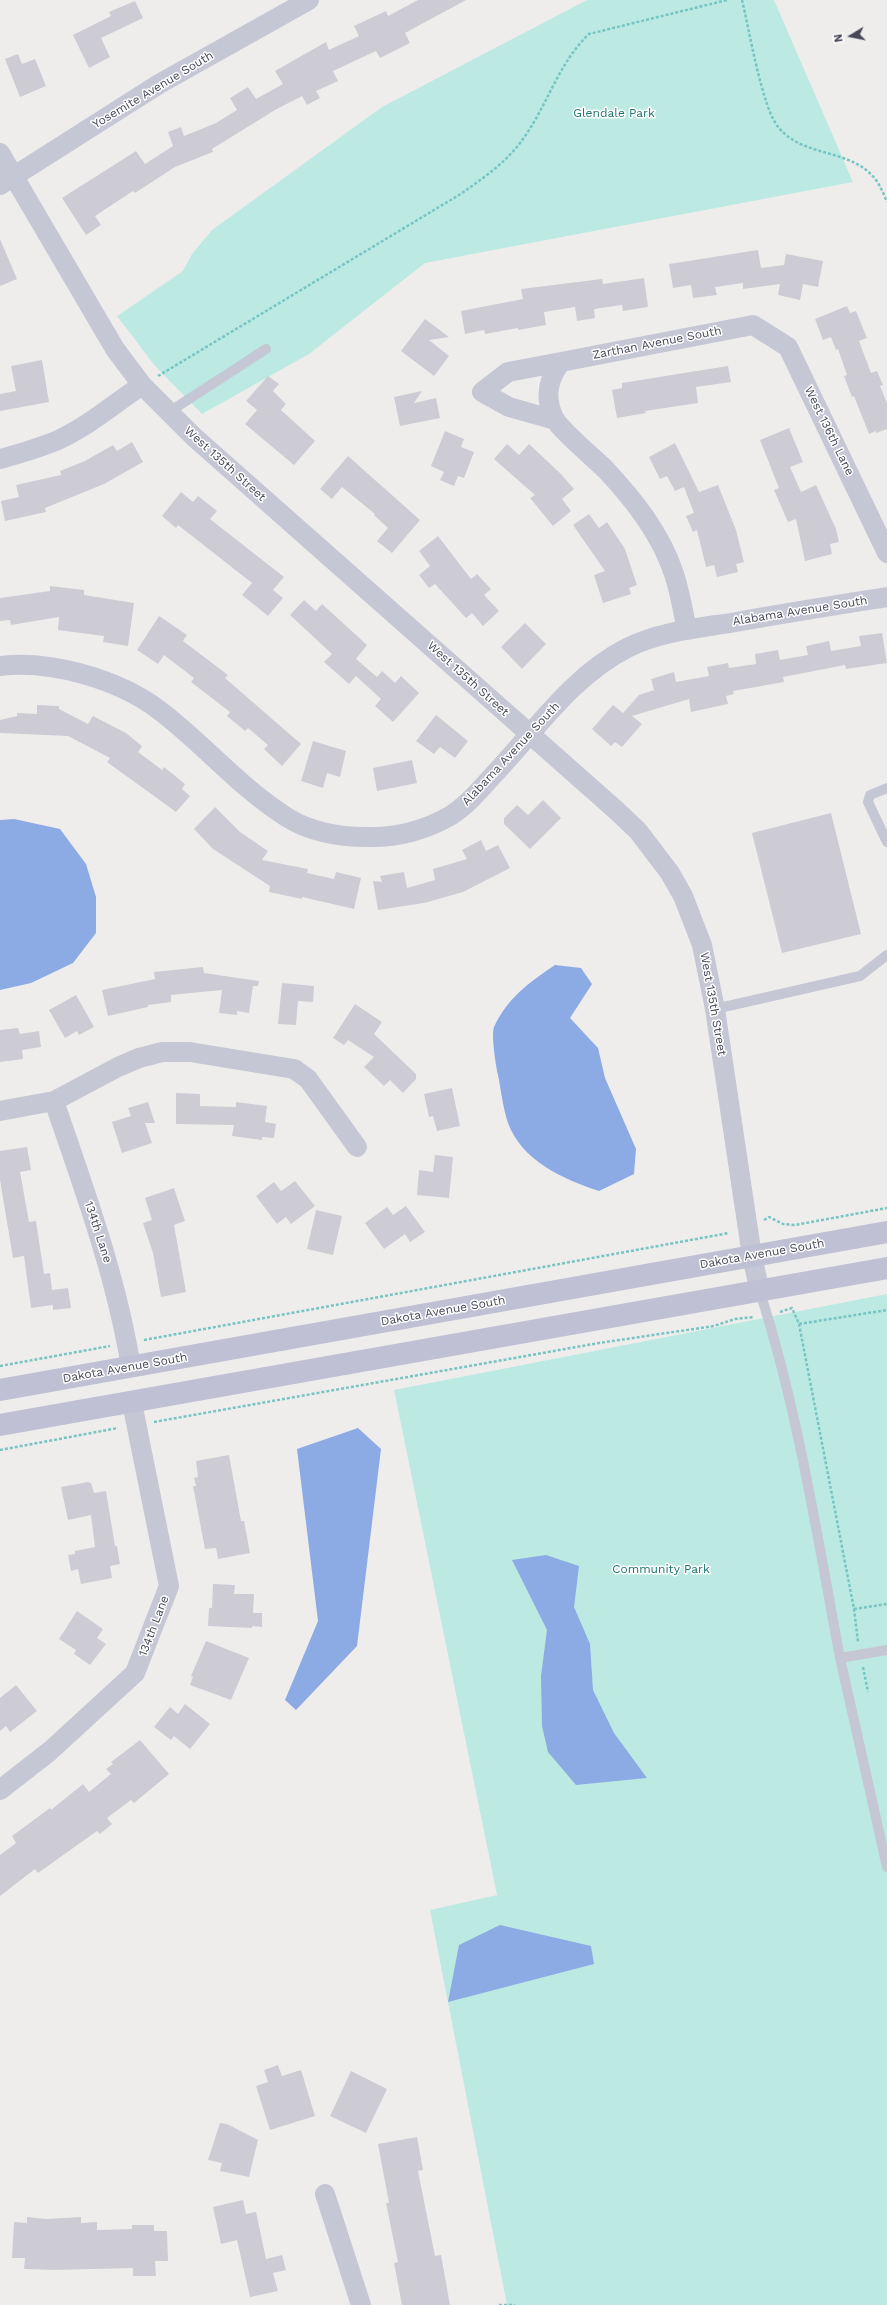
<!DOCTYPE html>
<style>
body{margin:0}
#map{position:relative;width:887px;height:2305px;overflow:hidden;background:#efedec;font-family:"Work Sans",sans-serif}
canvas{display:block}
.north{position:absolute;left:831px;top:16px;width:40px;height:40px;-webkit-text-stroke:3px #fff;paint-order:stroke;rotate:260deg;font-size:11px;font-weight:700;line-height:16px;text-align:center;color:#464758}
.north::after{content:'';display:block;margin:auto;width:14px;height:18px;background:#464758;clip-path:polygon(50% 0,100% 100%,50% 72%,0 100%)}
</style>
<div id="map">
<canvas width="887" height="2305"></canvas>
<div class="north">N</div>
</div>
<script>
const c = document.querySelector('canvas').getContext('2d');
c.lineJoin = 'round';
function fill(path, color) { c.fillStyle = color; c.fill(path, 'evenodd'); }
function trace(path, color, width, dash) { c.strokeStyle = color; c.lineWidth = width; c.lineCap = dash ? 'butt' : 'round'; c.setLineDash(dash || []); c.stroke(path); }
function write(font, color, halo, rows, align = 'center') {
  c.font = font + ' "Work Sans",sans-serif'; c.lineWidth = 3; c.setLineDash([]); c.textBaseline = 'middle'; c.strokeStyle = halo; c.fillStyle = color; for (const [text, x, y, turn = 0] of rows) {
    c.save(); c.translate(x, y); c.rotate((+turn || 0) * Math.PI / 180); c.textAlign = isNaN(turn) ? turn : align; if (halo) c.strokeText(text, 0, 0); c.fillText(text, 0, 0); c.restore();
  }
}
fill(new Path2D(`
 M587 0H774L853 182 425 263 309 354 202 414 155 366 117 316 183 271 192 254 212 230 382 107Z
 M887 1294V2305H507L430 1910 497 1895 394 1390Z`), '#bceae3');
fill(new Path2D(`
 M14 819 60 829 86 864 96 897V933L73 963 31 983 0 990V820Z
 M555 965 581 968 592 984 570 1018 598 1048 605 1078 636 1149 634 1174 599 1191C563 1179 522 1161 508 1123 503 1108 501 1090 498 1075 496 1066 491 1035 494 1027 508 997 529 983 555 965Z
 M358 1428 381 1449 357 1646 296 1710 285 1700 318 1621 297 1449Z
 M546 1555 579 1566 574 1607 590 1644 593 1690 614 1733 647 1778 576 1785 548 1752 542 1726 541 1676 547 1630 512 1560Z
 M500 1925 591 1946 594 1964 448 2002 459 1945Z`), '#8caae4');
fill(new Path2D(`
 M418 0H466L405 33 410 43 380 58 376 51 333 71 338 81 316 91 320 98 307 105 302 96 275 110 212 149 213 152 175 167 135 193 133 191 95 216 101 225 86 235 62 198 136 151 145 164 173 146 168 132 181 127 184 136 216 123 237 110 230 98 248 87 256 99 283 84 275 71 326 42 329 50 359 36 354 26 386 11 388 16Z
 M135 1 143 18 101 38 110 57 89 68 73 35 111 16 109 12Z
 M18 54 22 64 35 59 46 86 20 97 5 59Z
 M0 239 17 279 0 286Z
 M758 250 761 268 784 265 786 254 823 261 818 287 803 284 800 300 778 295 780 284 743 289V283L715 287 717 295 693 298 691 285 673 288 669 264Z
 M644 278 648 307 623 311 622 305 594 309 595 318 577 321 575 307 544 312 546 325 518 330V328L485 334 484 330 465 334 461 311 523 299 521 289 602 279 603 284Z
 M847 306 850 313 856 311 867 338 859 341 871 373 877 371 883 385 880 386 887 403V429L876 433V431L869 434 854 396 852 397 844 376 847 375 838 349 836 350 831 337 823 340 815 319Z
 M425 319 449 337 429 340 449 356 434 376 401 351Z
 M42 360 49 402 0 411V394L16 391 11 366Z
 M728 366 731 382 696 387 698 403 645 411 646 413 617 418 612 390 622 388V383Z
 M268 376 279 384 273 391 286 404 281 410 315 441 294 465 245 424 257 410 246 401Z
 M422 391 414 403 436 398 440 418 400 426 394 397Z
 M789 428 803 462 790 467 801 492 816 485 836 529 839 542 830 544 832 554 805 561 796 519 788 522 774 490 779 488 760 440Z
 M445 431 464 439 461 447 474 452 464 478 458 476 454 486 440 480 444 472 431 466Z
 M132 442 143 462 104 484 45 508 46 512 5 521 1 501 19 497 16 485 61 475 60 471 85 461 113 445 117 451Z
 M675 443 699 492 718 485 736 530 744 562 736 564 738 572 717 577 714 565 706 567 697 530 693 532 686 516 694 513 684 487 675 491 667 476 660 479 649 457Z
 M507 444 519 455 529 444 560 473 574 489 562 499 571 511 553 526 530 498 535 495 494 459Z
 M348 456 420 520 392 553 377 541 388 528 374 515 375 514 342 487 332 499 320 489Z
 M181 492 193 502 198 496 217 511 210 519 284 577 273 590 283 598 268 616 242 595 252 583 178 525 176 528 162 516Z
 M589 514 599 528 607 522 625 549 637 585 629 588 631 594 603 603 594 575 605 571 573 525Z
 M438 536 471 579 477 574 491 589 484 595 499 611 483 626 472 613 466 618 435 584 429 588 419 575 430 566 419 551Z
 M50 586 84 590V595L134 603 128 646 103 642 104 636 58 630 59 617 11 625 10 620 0 621V598L50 591Z
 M304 600 316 611 322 604 367 645 356 659 377 677 382 671 395 683 401 676 419 693 393 722 375 706 381 699 356 676 349 684 324 662 332 654 290 615Z
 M159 616 187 635 183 641 228 675 225 678 301 744 282 766 264 749 268 745 248 728 245 731 227 716 230 712 191 682 194 678 164 655 158 664 137 650Z
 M525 623 546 644 522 669 501 647Z
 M882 633 887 663 846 669 845 665 783 677 784 682 733 691 734 694 726 696 728 704 691 712 689 699 632 716 642 724 622 747 615 742 611 746 592 729 613 705 623 713 639 695 654 690 651 679 674 672 676 682 709 676 707 667 728 663 729 668 756 664 755 654 778 650 780 660 808 655 806 646 829 641 831 651 861 646 859 636Z
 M37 705 59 706V709L88 724 93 716 126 733 142 746 138 752 162 770 164 767 185 784 182 789 190 796 176 812 107 762 110 758 68 736 0 733V720L17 716V713L37 714Z
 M436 715 468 741 455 758 440 747 434 754 416 741Z
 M313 741 346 751 340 777 327 773 323 788 301 781Z
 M412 760 417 783 377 791 373 768Z
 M543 800 561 818 530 849 504 824V818L517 805 528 815Z
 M215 807 240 832 268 851 262 860 308 869 307 873 334 879 336 872 361 878 354 909 302 897V899L269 892 270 886 213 849 194 829Z
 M831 813 861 934 782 953 752 833Z
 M481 840 486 851 498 845 510 868 463 892 424 903 378 910 373 881 382 882 380 876 404 872 407 888 435 880 433 869 467 859 462 850Z
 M203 967 204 973 259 981 258 986H253L249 1013 237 1011V1015L219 1013 222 990 171 995V1002L148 1005V1007L108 1016 102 990 155 979 154 972Z
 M282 983 314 986 313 1002 298 1001 296 1025 278 1024Z
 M76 995 94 1027 79 1035 77 1031 65 1038 49 1010Z
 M355 1004 382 1022 374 1034 416 1074V1079L403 1093 390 1080 384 1086 364 1067 374 1057 348 1040 344 1045 333 1038Z
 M18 1028 20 1034 39 1031 41 1047 22 1050 23 1059 0 1062V1030Z
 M452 1088 460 1126 437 1131 433 1116 429 1117 424 1094Z
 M176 1093 200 1094V1106L236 1107V1102L267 1106 265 1122 276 1124 274 1138 262 1137V1140L232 1136 234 1125 176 1124Z
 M148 1102 155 1123H145L152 1143 122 1153 112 1122 131 1116 128 1108Z
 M27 1147 31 1170 20 1172 29 1222 36 1221 44 1274 50 1273 52 1290 68 1288 71 1308 53 1310V1305L31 1308 24 1256 13 1258 0 1180V1151Z
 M435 1155 453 1157 449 1198 417 1195 419 1170 433 1172Z
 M295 1181 315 1206 291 1224 286 1217 277 1224 256 1196 274 1182 281 1191Z
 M174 1188 185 1221 174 1225 186 1292 161 1297 153 1253 143 1223 152 1220 145 1198Z
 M406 1206 425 1232 410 1242 405 1234 384 1249 365 1223 387 1207 393 1215Z
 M316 1210 342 1216 333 1255 307 1249Z
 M229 1455 241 1521H244L250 1553 218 1559 216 1548 205 1549 193 1486H196L194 1478 198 1477 196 1461Z
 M88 1482 91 1483 94 1493 106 1491 115 1546H117L120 1564 110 1566 112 1578 81 1584 78 1569 71 1571 68 1555 75 1554V1551L95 1547 91 1515 68 1520 61 1487Z
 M213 1584 235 1585 234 1594H254L253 1613H262V1627L252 1626V1628L208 1626 209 1608H212Z
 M77 1611 103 1629 97 1638 106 1644 90 1665 74 1654 76 1650 59 1639Z
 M206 1641 249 1658 231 1700 190 1685 193 1677 191 1676Z
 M16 1685 37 1711 10 1732 6 1726 0 1731V1698Z
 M185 1704 210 1724 190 1749 174 1736 171 1740 154 1727 170 1707 178 1714Z
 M140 1740 169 1774 134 1803 131 1800 107 1818 112 1824 100 1834 97 1831 38 1873 35 1869 0 1896V1855L16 1843 12 1836 50 1808 51 1810 83 1784 89 1792 111 1774 106 1769 113 1764 111 1762Z
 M278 2065 282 2076 301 2070 315 2116 270 2130 256 2086 268 2082 264 2070Z
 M351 2071 387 2089 366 2133 330 2116Z
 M220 2123 227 2124 258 2140 249 2177 220 2171 222 2163 208 2160Z
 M417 2137 423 2170 418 2171 435 2256 441 2255 450 2305H402L394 2263 398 2262 386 2203H389L378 2144Z
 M243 2200 246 2214 256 2212 266 2259 282 2255 286 2270 273 2273 278 2291 250 2297 237 2240 221 2244 213 2207Z
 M27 2217 46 2219 81 2217V2223L97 2222V2230L132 2229V2225H154V2231H167L168 2261H155L156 2276H133V2268L55 2270 24 2269 25 2258H12L14 2222 27 2223Z`), '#cdccd4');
trace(new Path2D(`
 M742 0C749 28 762 109 779 128 804 158 852 148 876 180 881 187 884 195 887 202
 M158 376 459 195C482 179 506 163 523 139 547 106 559 62 589 34L727 0
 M764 1220 769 1217 783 1224 795 1225 887 1208
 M780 1312 792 1308 799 1324 854 1609 858 1642
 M799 1324 887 1310
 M144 1340 729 1233
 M0 1366 110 1346
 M154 1422 599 1343 714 1326 735 1319 754 1317
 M0 1450 118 1428
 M854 1609 887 1604
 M863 1667 868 1692
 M499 2305H515`), '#77c5c2', 2.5, [3, 2]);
trace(new Path2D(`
 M169 412 266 349
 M887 788 870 795 868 802 887 842
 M715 1009 860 976 887 955
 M760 1292C798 1411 817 1535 840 1658L887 1650
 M840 1658 887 1867`), '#c6c7d5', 10);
trace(new Path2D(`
 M0 153 115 349 142 385 194 437 617 811 638 831 670 873 683 896 702 945 715 1009 752 1256 760 1292
 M0 185 159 84 309 0
 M555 420 509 407 482 392 508 372 561 362
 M0 459C19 454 38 448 56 441 87 427 114 404 142 385
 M687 630C683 611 680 592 674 574 661 534 634 500 606 470 594 458 560 430 554 418 544 397 548 379 561 362L753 325 788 347 887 553
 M0 666C51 660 118 679 159 710 204 744 241 789 288 818 311 832 341 837 367 837 396 838 425 830 450 816 469 804 483 786 498 770 538 727 574 675 627 648 660 631 700 628 736 622 786 613 837 605 887 597
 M54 1101C84 1189 116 1275 131 1367
 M0 1111 54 1101 118 1067 139 1058 162 1052H190L294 1069 308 1079 357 1147
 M0 1790 50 1751 135 1673 169 1586 132 1403
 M325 2194 361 2305`), '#c6c7d5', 20);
trace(new Path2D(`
 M0 1390 887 1232
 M0 1425 887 1268`), '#bfc0d4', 22);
write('12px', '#464758', '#fff', [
 ["Yosemite Avenue South",153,90,-31],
 ["Zarthan Avenue South",657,343,-11],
 ["West 136th Lane",829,431,64],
 ["West 135th Street",225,464,42],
 ["Alabama Avenue South",800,611,-9],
 ["West 135th Street",468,679,42],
 ["Alabama Avenue South",511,754,-47],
 ["West 135th Street",713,1004,80],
 ["134th Lane",98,1232,72],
 ["Dakota Avenue South",762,1254,-10],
 ["Dakota Avenue South",443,1311,-10],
 ["Dakota Avenue South",125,1368,-10],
 ["134th Lane",154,1626,-69]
]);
write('12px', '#1d736e', '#fff', [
 ["Glendale Park",614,113],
 ["Community Park",661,1569]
]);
</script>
